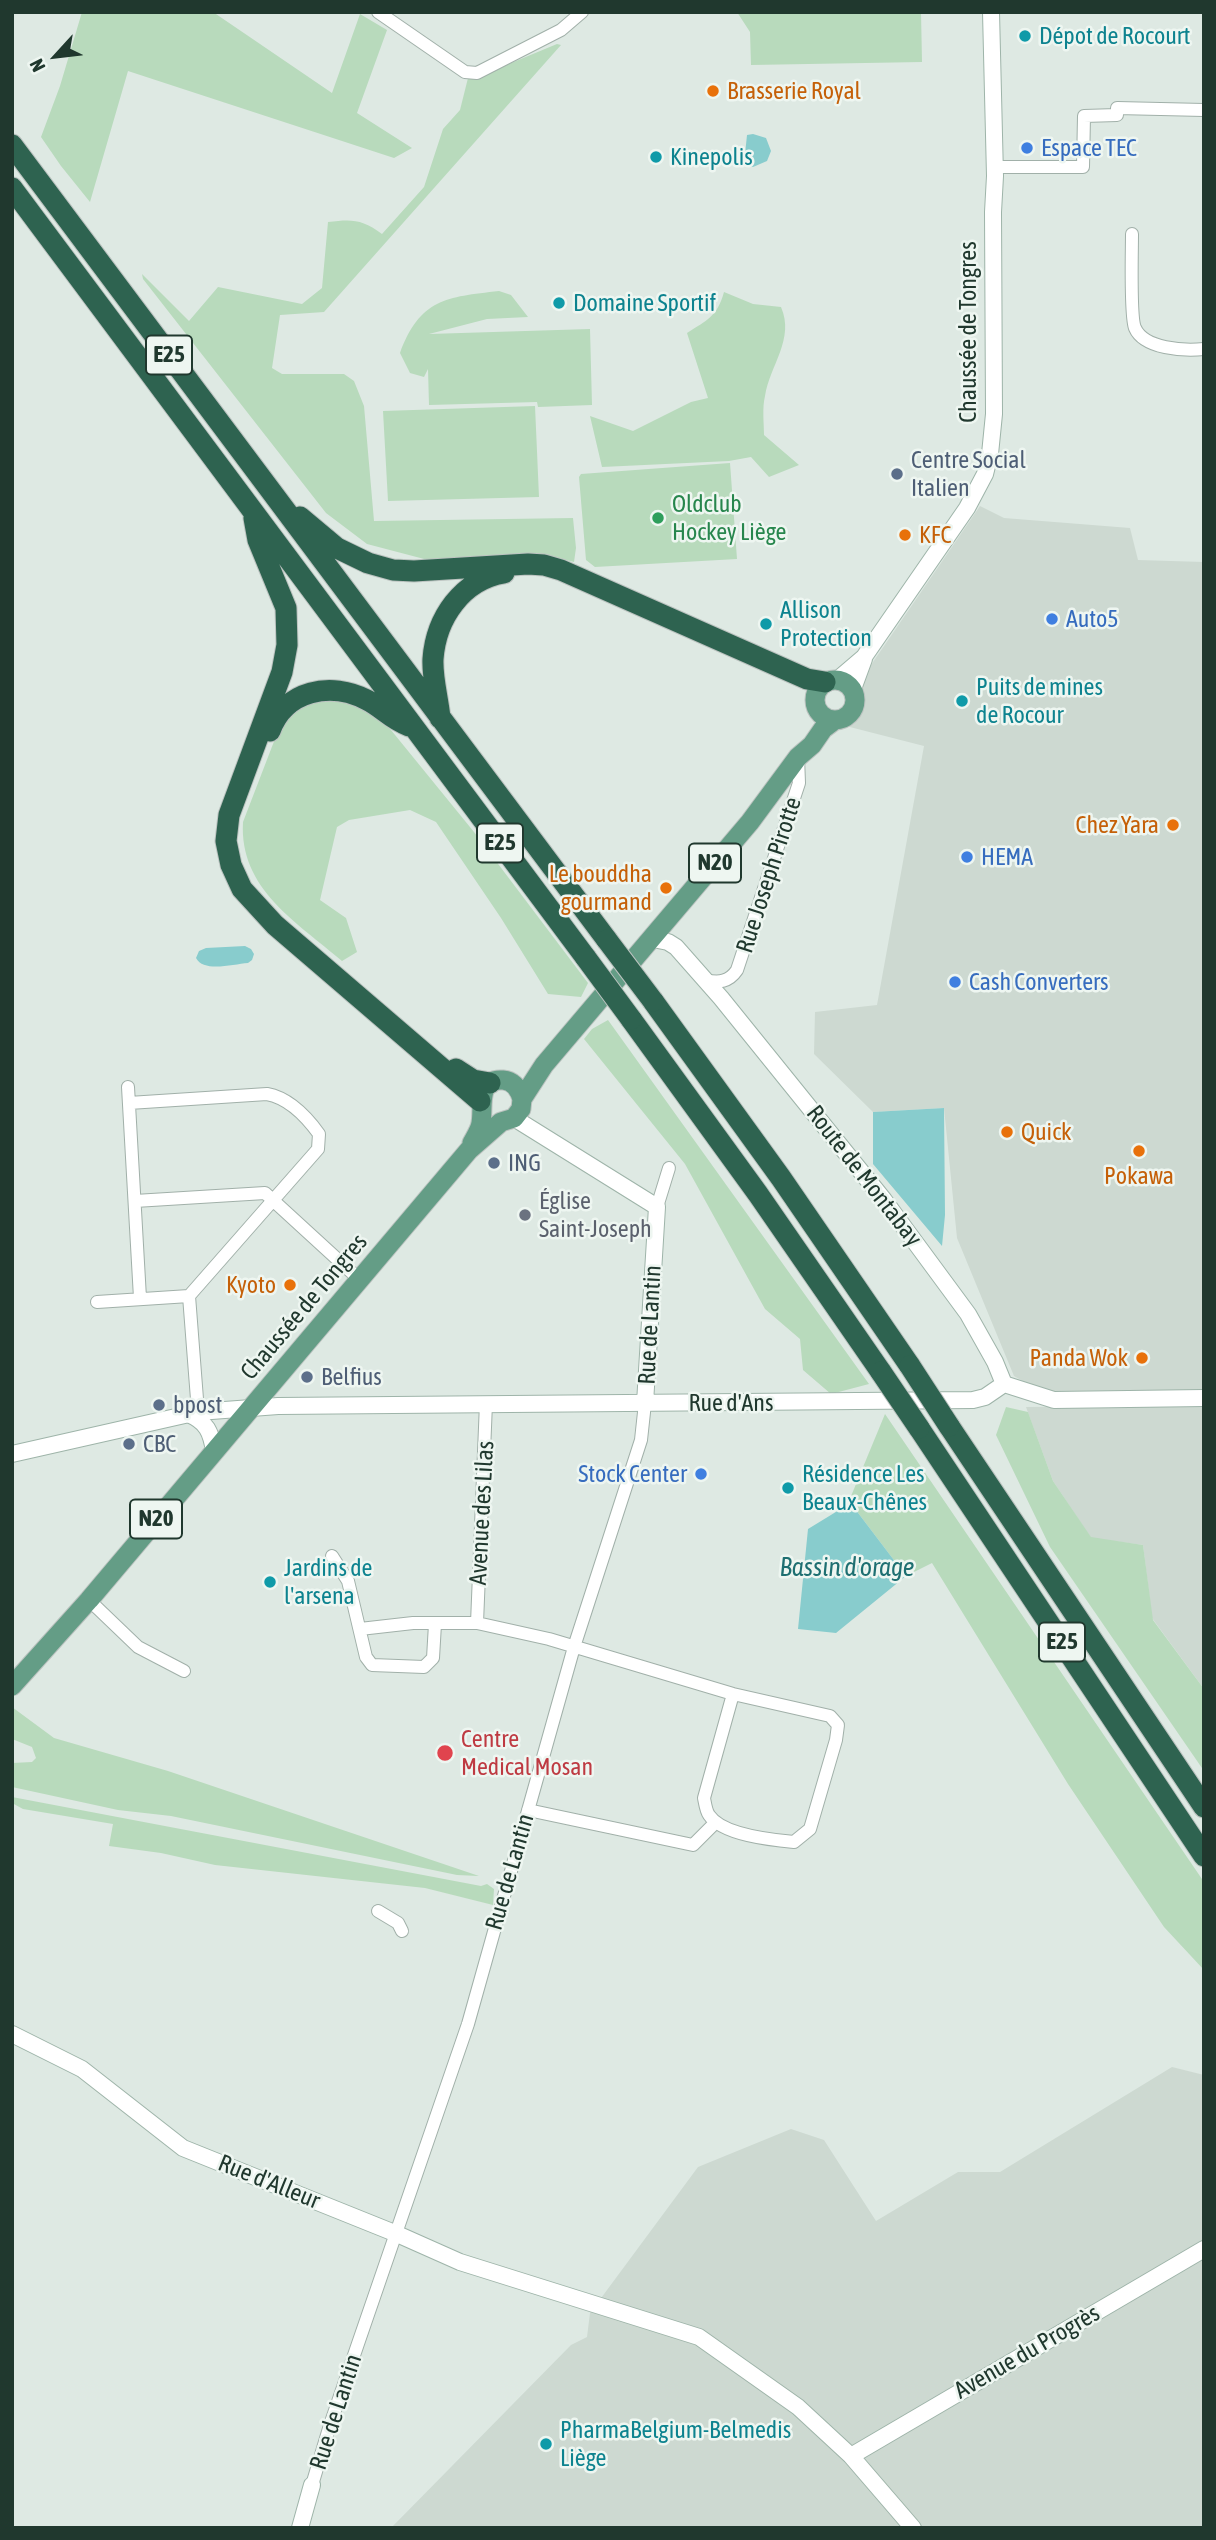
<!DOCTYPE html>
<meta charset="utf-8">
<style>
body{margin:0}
#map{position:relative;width:1216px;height:2540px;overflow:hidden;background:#dee9e3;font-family:"Asap Condensed",sans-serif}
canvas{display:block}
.frame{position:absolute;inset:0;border:14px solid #20382e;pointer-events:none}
.north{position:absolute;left:21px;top:21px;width:70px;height:70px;-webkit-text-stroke:5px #eef6f1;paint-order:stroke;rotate:243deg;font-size:19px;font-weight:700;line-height:28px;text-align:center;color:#20382e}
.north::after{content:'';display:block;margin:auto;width:24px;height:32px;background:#20382e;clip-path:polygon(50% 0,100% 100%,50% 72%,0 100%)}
</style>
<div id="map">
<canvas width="1216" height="2540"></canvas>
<div class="frame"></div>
<div class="north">N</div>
</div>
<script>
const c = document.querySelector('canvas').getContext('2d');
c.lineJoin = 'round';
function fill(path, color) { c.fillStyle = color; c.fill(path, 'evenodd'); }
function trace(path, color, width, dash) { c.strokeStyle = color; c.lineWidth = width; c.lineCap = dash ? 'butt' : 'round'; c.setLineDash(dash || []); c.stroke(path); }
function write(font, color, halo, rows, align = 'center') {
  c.font = font + ' "Asap Condensed",sans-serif'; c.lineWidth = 5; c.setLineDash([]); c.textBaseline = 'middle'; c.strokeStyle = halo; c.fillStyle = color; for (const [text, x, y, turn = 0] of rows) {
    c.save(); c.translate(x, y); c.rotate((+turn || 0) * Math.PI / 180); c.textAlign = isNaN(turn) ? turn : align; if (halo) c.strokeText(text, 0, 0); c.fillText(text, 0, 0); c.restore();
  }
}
fill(new Path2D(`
 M980 506 1004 518 1130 528 1138 560 1204 562V1394L1056 1393 1033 1387 1014 1376 957 1238 944 1108 873 1112 814 1054 815 1012 877 1005 924 746 842 725 863 702 860 694V681Z
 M1204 1405V1689L1152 1618 1143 1545 1091 1538 1053 1481 1026 1407Z
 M1172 2067 1204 2075V2528H391L571 2345 587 2337 590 2313 698 2167 791 2129 824 2140 876 2221 958 2172H1000Z`), '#cdd9d1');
fill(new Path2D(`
 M82 12H213L332 93 360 14 387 30 357 113 412 148 394 158 128 71 90 202 61 166 41 137 60 86Z
 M737 12H921L922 62 751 65 750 32Z
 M557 44 561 45 324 312 280 315 272 368 282 374H344L354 381 364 406 374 521 573 518 576 548 574 562 554 557 428 560 367 544 326 513 143 279 142 274 189 321 218 287 302 304 322 288 328 222C352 219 362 219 382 234L424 187 443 129 460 110 468 78H475Z
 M499 291 511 295 528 317 487 319 429 334 590 329 592 405 538 407 537 402 429 405 428 369 424 377 410 373 400 353C420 299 446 297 499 291Z
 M724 292 753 304 781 307C795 339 770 365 765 396 762 408 764 423 764 435L799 465 769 477 751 457 729 461 602 467 590 416 633 431 691 402 708 398 687 333C707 320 717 317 724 292Z
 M535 406 539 497 388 501 383 411Z
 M730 463 737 559 595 567 586 560 579 477 581 474Z
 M315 698 369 703 474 832 588 983 581 997 548 994 501 918 436 822 410 810 349 820 337 827 320 900 346 918 357 952 342 961C297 922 239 889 243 822L283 718Z
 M608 1020 869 1384 831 1394 803 1370 800 1339 765 1309 685 1164 584 1039 592 1029Z
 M1006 1407 1028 1412 1053 1481 1091 1537 1143 1545 1153 1620 1204 1689V1771L1050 1547 996 1435Z
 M885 1414 1204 1882V1970L1164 1927 1068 1784 932 1563 906 1576 849 1501Z
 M12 1707 54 1738 168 1771 479 1876 457 1875 171 1816 118 1810 12 1787V1763L32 1762 36 1758 32 1747 12 1739Z
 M12 1797 481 1886 487 1884 494 1889 493 1905 425 1888 215 1865 161 1853 109 1846 113 1824 23 1809 12 1803Z`), '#b8dabc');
fill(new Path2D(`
 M753 134 766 138 771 151 767 161 753 167 744 164 747 135Z
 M245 946 251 949 254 954 252 960 248 963C233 964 204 973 196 958L199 951 206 948Z
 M944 1108 945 1215 942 1246 873 1164V1112Z
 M849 1501 906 1576 836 1633 798 1629 808 1529 844 1507Z`), '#88cccd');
const street = new Path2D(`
 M378 12 465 72 477 73 561 30 582 12
 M995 167H1083L1084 116 1117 115V108L1204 110
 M1132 234C1132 251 1130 317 1135 328 1144 349 1184 351 1204 349
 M705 980C719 983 729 982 737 970L799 783 798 757
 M128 1087 140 1298
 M135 1201 265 1193 360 1280
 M657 1207 669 1168
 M189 1296 198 1412
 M97 1302 189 1296 318 1149 319 1134C306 1116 289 1098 267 1094L129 1103
 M332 1556 348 1581 366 1657 372 1665 424 1667 433 1658 435 1624
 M89 1600 138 1647 184 1671
 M477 1623 486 1403
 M360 1629 413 1623H477L549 1639 733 1694 830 1716 838 1725 836 1740 810 1829 794 1842C772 1840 722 1835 709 1815 706 1811 705 1803 704 1798L733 1694
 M528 1810 693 1845 716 1822
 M378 1911 398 1923 402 1931
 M312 2485 330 2425 468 2024 574 1647 641 1440 645 1403`);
const secondary = new Path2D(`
 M837 680 864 657 967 508 985 474 990 454 994 414 993 212 995 176 991 12
 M853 689 864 659
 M653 939 668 942 676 947 721 998 884 1200 968 1314 995 1362 1004 1384
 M514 1118 657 1207 645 1403
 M188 1414C207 1422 211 1432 214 1451
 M12 1454 198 1412 278 1406 973 1400 985 1397 1004 1384 1054 1400 1204 1398
 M12 2034 82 2069 183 2148 397 2234 460 2262 699 2337 798 2407 851 2456 913 2528
 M851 2456 1204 2249
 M300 2528 312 2485`);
const primary = new Path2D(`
 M815 700a20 20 0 1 1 40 0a20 20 0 1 1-40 0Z
 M472 1143C475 1137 480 1130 481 1123 484 1107 476 1078 503 1080 514 1081 519 1089 522 1099
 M12 1686 89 1600 469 1150 501 1122 514 1118 521 1109 522 1099 544 1065 750 822 798 757 812 745 823 729 835 720`);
const highway = new Path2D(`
 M12 145 607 940
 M12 188 586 958
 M300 517 337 548 368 563 393 570 414 571 528 564 544 565 561 570 807 679 825 682
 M254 518 258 540 286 608 287 645 282 672 229 815 226 841 231 865 242 889 275 925 480 1101
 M440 718C438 698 432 678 433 659 436 618 462 580 504 573
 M270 731C285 690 331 681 367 700 383 708 389 718 409 726
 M653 1001 781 1178 910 1366
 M631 1019 758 1194 881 1372
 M456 1069 473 1080 490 1083
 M949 1426 1204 1807
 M919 1428 1204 1856`);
trace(street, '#a1b0a9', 14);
trace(secondary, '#9eb4a9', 18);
trace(primary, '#bcc3c0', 21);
trace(highway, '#bcc3c0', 23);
trace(street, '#fff', 12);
trace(secondary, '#fff', 16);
trace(primary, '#649d86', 19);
trace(highway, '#2e6350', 21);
const highwayBridge = new Path2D(`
 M607 940 653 1001
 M586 958 631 1019
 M910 1366 949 1426
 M881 1372 919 1428`);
trace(highwayBridge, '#bcc3c0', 23, []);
trace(highwayBridge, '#2e6350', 21);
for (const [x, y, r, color] of [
 [1025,36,7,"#0f9aa8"],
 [713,91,7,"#e8710a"],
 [1027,148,7,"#3f7fe0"],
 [656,157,7,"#0f9aa8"],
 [559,303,7,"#0f9aa8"],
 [897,474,7,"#5c6f8a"],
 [658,518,7,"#2e9e5b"],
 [905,535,7,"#e8710a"],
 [1052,619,7,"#3f7fe0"],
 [766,624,7,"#0f9aa8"],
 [962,701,7,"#0f9aa8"],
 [1173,825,7,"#e8710a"],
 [967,857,7,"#3f7fe0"],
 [666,888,7,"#e8710a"],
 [955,982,7,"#3f7fe0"],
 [1007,1132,7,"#e8710a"],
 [1139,1151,7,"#e8710a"],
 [494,1163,7,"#5c6f8a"],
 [525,1215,7,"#6b7280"],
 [290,1285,7,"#e8710a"],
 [1142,1358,7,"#e8710a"],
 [307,1377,7,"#5c6f8a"],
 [159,1405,7,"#5c6f8a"],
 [129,1444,7,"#5c6f8a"],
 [701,1474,7,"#3f7fe0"],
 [788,1488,7,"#0f9aa8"],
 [270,1582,7,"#0f9aa8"],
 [445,1753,9,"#e0444e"],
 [546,2444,7,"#0f9aa8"]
]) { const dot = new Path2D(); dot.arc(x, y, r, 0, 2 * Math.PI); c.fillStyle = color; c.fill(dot); trace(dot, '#eef6f1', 2.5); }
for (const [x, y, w] of [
 [169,355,46],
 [500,843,46],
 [715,863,52],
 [156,1519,52],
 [1062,1642,46]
]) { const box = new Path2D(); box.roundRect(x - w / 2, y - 19.5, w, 39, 5); c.fillStyle = '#eef6f1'; c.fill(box); trace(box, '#20382e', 2); }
write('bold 23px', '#20382e', null, [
 ["E25",169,355],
 ["E25",500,843],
 ["N20",715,863],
 ["N20",156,1519],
 ["E25",1062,1642]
]);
write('24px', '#0d838f', '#eef6f1', [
 ["Dépot de Rocourt",1039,36],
 ["Kinepolis",670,157],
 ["Domaine Sportif",573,303],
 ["Allison",780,610],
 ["Protection",780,638],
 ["Puits de mines",976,687],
 ["de Rocour",976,715],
 ["Résidence Les",802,1474],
 ["Beaux-Chênes",802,1502],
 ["Jardins de",284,1568],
 ["l'arsena",284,1596],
 ["PharmaBelgium-Belmedis",560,2430],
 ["Liège",560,2458]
], 'left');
write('24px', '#c56008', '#eef6f1', [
 ["Brasserie Royal",727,91,"left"],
 ["KFC",919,535,"left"],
 ["Chez Yara",1159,825],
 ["Le bouddha",652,874],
 ["gourmand",652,902],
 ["Quick",1021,1132,"left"],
 ["Pokawa",1139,1176,"center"],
 ["Kyoto",276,1285],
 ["Panda Wok",1128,1358]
], 'right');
write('24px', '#366cbe', '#eef6f1', [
 ["Espace TEC",1041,148],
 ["Auto5",1066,619],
 ["HEMA",981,857],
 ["Cash Converters",969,982],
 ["Stock Center",687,1474,"right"]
], 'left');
write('24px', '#20382e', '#eef6f1', [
 ["Chaussée de Tongres",968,332,-90],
 ["Rue Joseph Pirotte",769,875,-72],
 ["Route de Montabay",864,1176,52],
 ["Chaussée de Tongres",304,1307,-50],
 ["Rue de Lantin",650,1325,-87],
 ["Rue d'Ans",731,1403],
 ["Avenue des Lilas",482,1513,-87],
 ["Rue de Lantin",510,1872,-74],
 ["Rue d'Alleur",269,2182,22],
 ["Avenue du Progrès",1027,2352,-30],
 ["Rue de Lantin",336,2412,-72]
]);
write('24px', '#4e5e75', '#eef6f1', [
 ["Centre Social",911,460],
 ["Italien",911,488],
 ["ING",508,1163],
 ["Belfius",321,1377],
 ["bpost",173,1405],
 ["CBC",143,1444]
], 'left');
write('24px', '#27864d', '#eef6f1', [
 ["Oldclub",672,504],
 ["Hockey Liège",672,532]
], 'left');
write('24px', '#5b616d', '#eef6f1', [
 ["Église",539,1201],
 ["Saint-Joseph",539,1229]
], 'left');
write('24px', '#be3a42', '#eef6f1', [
 ["Centre",461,1739],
 ["Medical Mosan",461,1767]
], 'left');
write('italic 26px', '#1e6f71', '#eef6f1', [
 ["Bassin d'orage",847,1568]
]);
</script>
